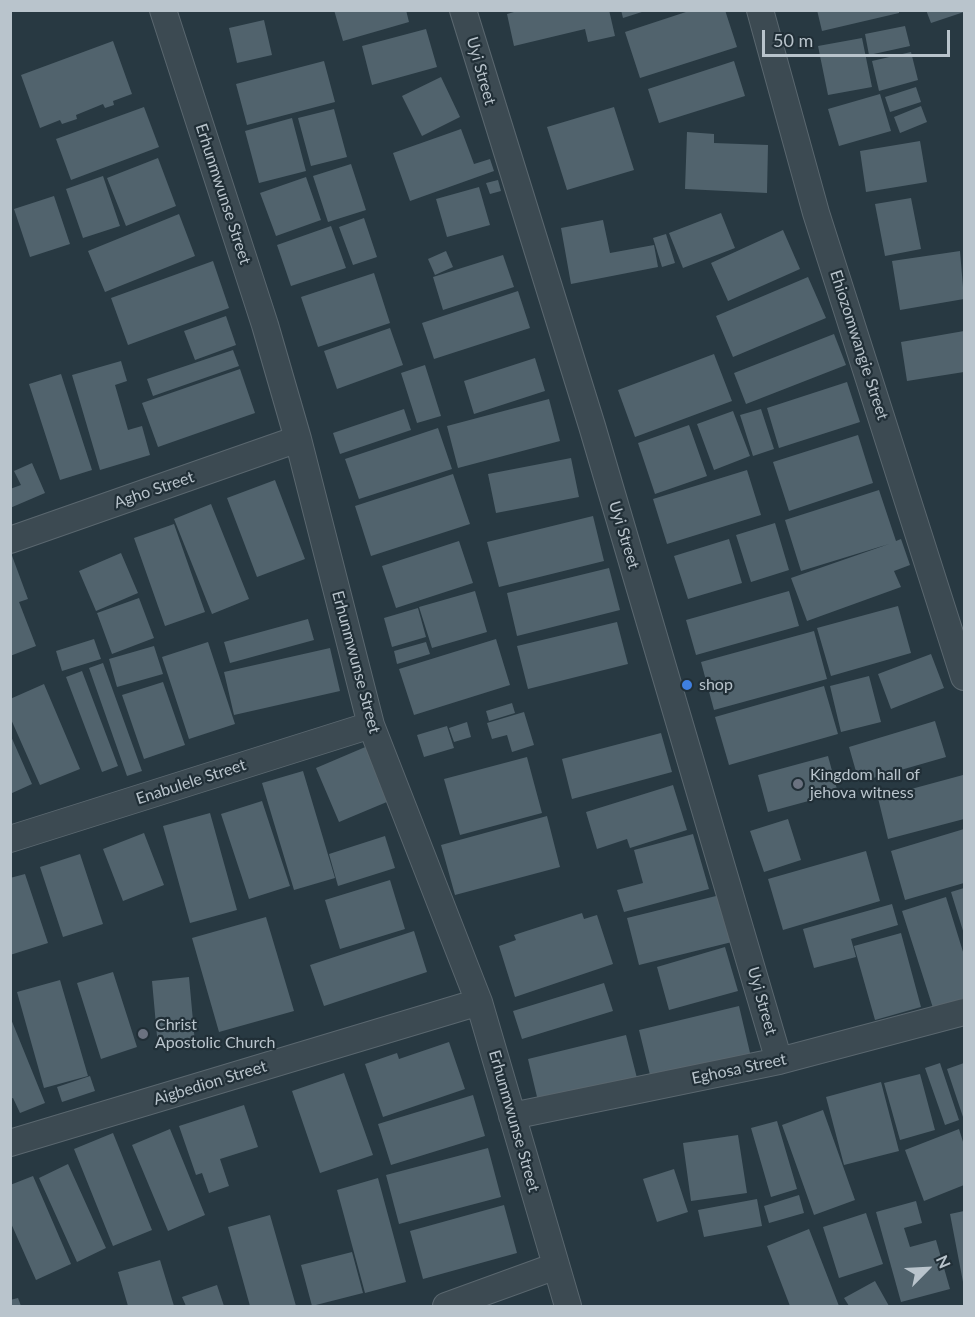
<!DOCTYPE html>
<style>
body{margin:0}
#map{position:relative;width:975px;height:1317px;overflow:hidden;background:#283942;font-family:Lato,sans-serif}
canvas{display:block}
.frame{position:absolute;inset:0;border:12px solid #b9c4cc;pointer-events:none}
.north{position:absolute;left:897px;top:1239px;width:60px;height:60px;-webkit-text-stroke:4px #212f37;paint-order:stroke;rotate:66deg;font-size:16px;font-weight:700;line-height:24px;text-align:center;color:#b9c4cc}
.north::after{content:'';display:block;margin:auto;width:21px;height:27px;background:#b9c4cc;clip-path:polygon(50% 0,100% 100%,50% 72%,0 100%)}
.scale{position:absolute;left:762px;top:30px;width:188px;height:27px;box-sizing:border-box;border:3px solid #b9c4cc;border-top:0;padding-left:8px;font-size:18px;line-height:21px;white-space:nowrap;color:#b9c4cc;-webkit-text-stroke:4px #212f37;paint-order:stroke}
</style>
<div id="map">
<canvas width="975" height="1317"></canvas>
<div class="frame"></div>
<div class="north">N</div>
<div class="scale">50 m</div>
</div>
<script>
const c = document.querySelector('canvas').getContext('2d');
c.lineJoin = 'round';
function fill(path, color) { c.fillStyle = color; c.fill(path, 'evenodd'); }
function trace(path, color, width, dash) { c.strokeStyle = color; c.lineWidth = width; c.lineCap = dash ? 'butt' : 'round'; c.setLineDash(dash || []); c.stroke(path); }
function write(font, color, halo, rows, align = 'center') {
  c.font = font + ' Lato,sans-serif'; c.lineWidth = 4.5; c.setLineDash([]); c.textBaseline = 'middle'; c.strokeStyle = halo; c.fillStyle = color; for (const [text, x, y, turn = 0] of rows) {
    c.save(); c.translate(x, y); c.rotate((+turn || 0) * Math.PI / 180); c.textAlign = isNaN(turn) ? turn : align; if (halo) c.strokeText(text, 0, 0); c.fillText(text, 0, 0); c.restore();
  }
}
fill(new Path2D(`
 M334 10H406L409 22 343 41Z
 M521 10H609L615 36 588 42 585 29 514 46 507 14Z
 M621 10H645V11L623 18Z
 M692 10H725L737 47 640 78 625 32Z
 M817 10H899V13L822 31Z
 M926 10H964V12L931 23Z
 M264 20 272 55 237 63 229 28Z
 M905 26 910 46 869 55 865 34Z
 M426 29 437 67 372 85 362 46Z
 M862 38 872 87 828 95 818 46Z
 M113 41 132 94 113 101 114 105 105 108 103 104 76 115 77 119 62 124 60 120 40 128 21 75Z
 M911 52 918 80 879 91 872 61Z
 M324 61 335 102 247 125 236 84Z
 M734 61 745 96 659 123 648 89Z
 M441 77 460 117 422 136 402 96Z
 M916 87 921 102 890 112 885 97Z
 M880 94 891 131 839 146 828 109Z
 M921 106 927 122 900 133 894 117Z
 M144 107 159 147 71 180 56 139Z
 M614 107 634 170 567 190 547 127Z
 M334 109 347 157 311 166 298 118Z
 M292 118 306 171 259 183 245 131Z
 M461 129 474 164 490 159 494 171 410 201 393 153Z
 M687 132 714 134V143L768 145 767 193 685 189Z
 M920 141 927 182 866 192 860 151Z
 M158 158 176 206 126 226 107 178Z
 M351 164 366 210 328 222 313 176Z
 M103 176 120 226 83 238 66 189Z
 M306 177 321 220 276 236 260 193Z
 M498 180 501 191 490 194 486 183Z
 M479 187 490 225 447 237 436 199Z
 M54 196 70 244 30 257 14 209Z
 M911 198 921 249 885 256 875 204Z
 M721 213 735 248 683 268 669 233Z
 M179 214 195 256 105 292 88 251Z
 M364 218 377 257 353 265 339 227Z
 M603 220 610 253 654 245 658 267 571 284 561 228Z
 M331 226 346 268 291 286 277 245Z
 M783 230 800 269 728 301 711 263Z
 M666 234 675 263 662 267 653 238Z
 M446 251 453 267 435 275 428 259Z
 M960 251 964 299 900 310 892 261Z
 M503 255 514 287 443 310 433 277Z
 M213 261 229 308 128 345 111 298Z
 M374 273 390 323 318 347 301 297Z
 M808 277 826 318 733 357 716 316Z
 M518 291 530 328 434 359 422 323Z
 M226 316 236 345 195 360 184 331Z
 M390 328 403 365 337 389 324 351Z
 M964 331V372L907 381 901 342Z
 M834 334 846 365 746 404 734 373Z
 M233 350 239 366 153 396 147 379Z
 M714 354 732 401 635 437 618 390Z
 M535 358 545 391 474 414 464 381Z
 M121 361 127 381 115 385 128 430 142 426 150 455 100 470 72 375Z
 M425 365 441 416 417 423 401 373Z
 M240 369 255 413 158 447 142 403Z
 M61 374 92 470 60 480 29 384Z
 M847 382 860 422 779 448 767 408Z
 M549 399 560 441 458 468 447 426Z
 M404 409 411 430 340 454 333 433Z
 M761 409 774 449 753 456 740 415Z
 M733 411 750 456 714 470 697 424Z
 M689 425 707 476 655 494 638 443Z
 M438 428 452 469 359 499 345 459Z
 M858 435 873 483 789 511 773 462Z
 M571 458 579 497 496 513 488 474Z
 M32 463 45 493 10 508V489L21 485 14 471Z
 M747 470 761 515 667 544 653 499Z
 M453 474 470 524 371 556 355 506Z
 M275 480 305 559 257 577 227 498Z
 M879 490 896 541 901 539 910 565 894 571 901 587 807 621 791 578 889 544 801 571 785 520Z
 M211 504 249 599 212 614 174 519Z
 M593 516 604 561 499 587 487 542Z
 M775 523 789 570 751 582 736 535Z
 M174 524 205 612 165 626 134 538Z
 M729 539 742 583 688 599 674 556Z
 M459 541 473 583 396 608 382 566Z
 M11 553 28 599 19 602 36 646 10 656Z
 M121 553 138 593 96 611 79 571Z
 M609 568 620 610 517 636 507 593Z
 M475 591 487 632 432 648 419 607Z
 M789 591 799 626 696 655 686 620Z
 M139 598 154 638 112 654 97 613Z
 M898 606 911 653 831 676 817 628Z
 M418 608 426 637 392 647 384 618Z
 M308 619 314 640 230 663 224 642Z
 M617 622 628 664 528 689 517 646Z
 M814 631 827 679 714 710 701 662Z
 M94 639 101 659 62 671 56 651Z
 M496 639 510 685 414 715 399 669Z
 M208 642 235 724 189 739 162 657Z
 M426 642 430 654 397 664 394 651Z
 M154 646 163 674 117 687 109 659Z
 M330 648 340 691 234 715 224 672Z
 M931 654 944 688 891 709 878 674Z
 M103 663 142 771 127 776 89 668Z
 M82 671 118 766 102 772 66 677Z
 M869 676 881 722 841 732 830 686Z
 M163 682 185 745 144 759 122 695Z
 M44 684 80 769 40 785 10 717V699Z
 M824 686 838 734 729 765 715 717Z
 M512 703 515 713 489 721 486 711Z
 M524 712 534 745 512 752 507 735 492 739 487 723Z
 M935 721 946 757 859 782 849 747Z
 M467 722 471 737 454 742 449 728Z
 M447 726 454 748 424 757 417 735Z
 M661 733 672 772 572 799 562 759Z
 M10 734 32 784 10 794Z
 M370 745 394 799 339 822 316 768Z
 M828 756 838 793 768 812 758 775Z
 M527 757 542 813 460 835 444 779Z
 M303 771 335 878 294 890 262 783Z
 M963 775 964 819 888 839 878 798Z
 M673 785 687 830 630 848 627 839 597 849 586 812Z
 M262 801 290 886 249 899 221 814Z
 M210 813 237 910 190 923 163 826Z
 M547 816 560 867 455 895 441 845Z
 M788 819 801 860 764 872 750 831Z
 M964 829V883L905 900 891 851Z
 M144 833 164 885 123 901 103 849Z
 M693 834 709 889 624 912 617 890 643 883 634 850Z
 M385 836 395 868 338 886 329 854Z
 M866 851 880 901 783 930 768 879Z
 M80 854 103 924 63 937 40 867Z
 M25 874 48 943 10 955V878Z
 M390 880 405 929 340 949 325 900Z
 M964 888V934L951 892Z
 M720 895 732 942 639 965 627 918Z
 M946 897 964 955V998L933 1008 902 911Z
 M892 904 898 925 851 939 856 957 814 968 803 929Z
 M582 913 584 919 597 915 613 964 515 997 499 946 516 940 514 935Z
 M266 917 294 1011 219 1032 192 938Z
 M414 931 427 972 324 1006 310 965Z
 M901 933 921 1007 875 1020 854 946Z
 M725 947 738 991 669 1010 657 967Z
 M113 972 137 1047 101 1059 77 983Z
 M189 977 195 1043 158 1047 152 981Z
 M60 980 88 1076 44 1088 17 992Z
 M604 983 613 1011 522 1039 513 1011Z
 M739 1006 751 1057 651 1079 639 1030Z
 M11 1019 45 1103 20 1113 13 1098 10 1099Z
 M626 1035 637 1078 538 1101 528 1059Z
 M449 1042 465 1089 383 1117 365 1064 397 1053 399 1059Z
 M940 1063 959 1120 945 1125 925 1068Z
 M964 1063V1120L947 1069Z
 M344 1073 373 1155 320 1173 292 1091Z
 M920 1074 935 1130 900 1140 884 1083Z
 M90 1076 95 1091 62 1102 57 1087Z
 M881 1082 899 1151 844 1165 826 1097Z
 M473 1095 485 1136 391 1165 378 1124Z
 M244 1105 258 1147 220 1159 229 1186 209 1193 202 1173 196 1175 179 1126Z
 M823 1110 855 1200 814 1215 782 1125Z
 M777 1121 797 1189 771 1197 751 1128Z
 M170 1129 205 1215 168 1231 132 1145Z
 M959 1129 964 1145V1185L924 1201 905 1150Z
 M113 1133 152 1230 113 1246 74 1149Z
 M738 1135 747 1193 691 1201 683 1143Z
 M488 1148 501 1197 399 1224 386 1175Z
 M68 1164 106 1248 77 1262 39 1178Z
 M674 1169 688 1212 657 1222 643 1179Z
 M33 1176 71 1264 36 1280 10 1221V1185Z
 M378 1178 406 1282 365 1293 337 1190Z
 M799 1195 804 1213 769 1223 764 1206Z
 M757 1199 762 1226 704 1237 698 1210Z
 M916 1201 922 1223 904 1228 910 1247 936 1240 950 1289 901 1302 876 1212Z
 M504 1205 517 1253 423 1279 410 1231Z
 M964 1211V1282H963L950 1214Z
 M866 1213 883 1264 839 1278 823 1227Z
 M270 1215 296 1306H250L228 1227Z
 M809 1229 839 1306H790L767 1246Z
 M352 1252 363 1293 312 1306 301 1265Z
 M160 1260 174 1306H128L118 1272Z
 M875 1281 889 1306H849L844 1298Z
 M217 1285 224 1306H186L182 1297Z
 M18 1298 21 1306H10V1300Z`), '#51636d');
const minor = new Path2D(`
 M163 10 265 325 298 439 371 725 479 1002 568 1306
 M463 10 592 426 779 1061
 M760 10 816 213 964 677
 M10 540 298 439
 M10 839 371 725
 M512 1116 779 1061 964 1012
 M10 1143 479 1002
 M446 1306 556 1266`);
trace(minor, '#5a676f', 28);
trace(minor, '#3c4a52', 26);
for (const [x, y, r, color] of [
 [687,685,6,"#3f7fe0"],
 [798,784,6,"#6b7280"],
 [143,1034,6,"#6b7280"]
]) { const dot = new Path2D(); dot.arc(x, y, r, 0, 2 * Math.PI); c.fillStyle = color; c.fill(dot); trace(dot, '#212f37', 2); }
write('16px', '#b9c4cc', '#212f37', [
 ["Uyi Street",481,71,74],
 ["Erhunmwunse Street",223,194,72],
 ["Ehiozomwangie Street",859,345,72],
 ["Agho Street",154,490,-19],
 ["Uyi Street",624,535,73],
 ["Erhunmwunse Street",356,662,75],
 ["Enabulele Street",191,782,-18],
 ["Uyi Street",762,1001,74],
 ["Eghosa Street",739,1069,-12],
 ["Aigbedion Street",210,1083,-17],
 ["Erhunmwunse Street",514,1121,74]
]);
write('16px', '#b9c4cc', '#212f37', [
 ["shop",699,685],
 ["Kingdom hall of",810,775],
 ["jehova witness",810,793],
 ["Christ",155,1025],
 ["Apostolic Church",155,1043]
], 'left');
</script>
